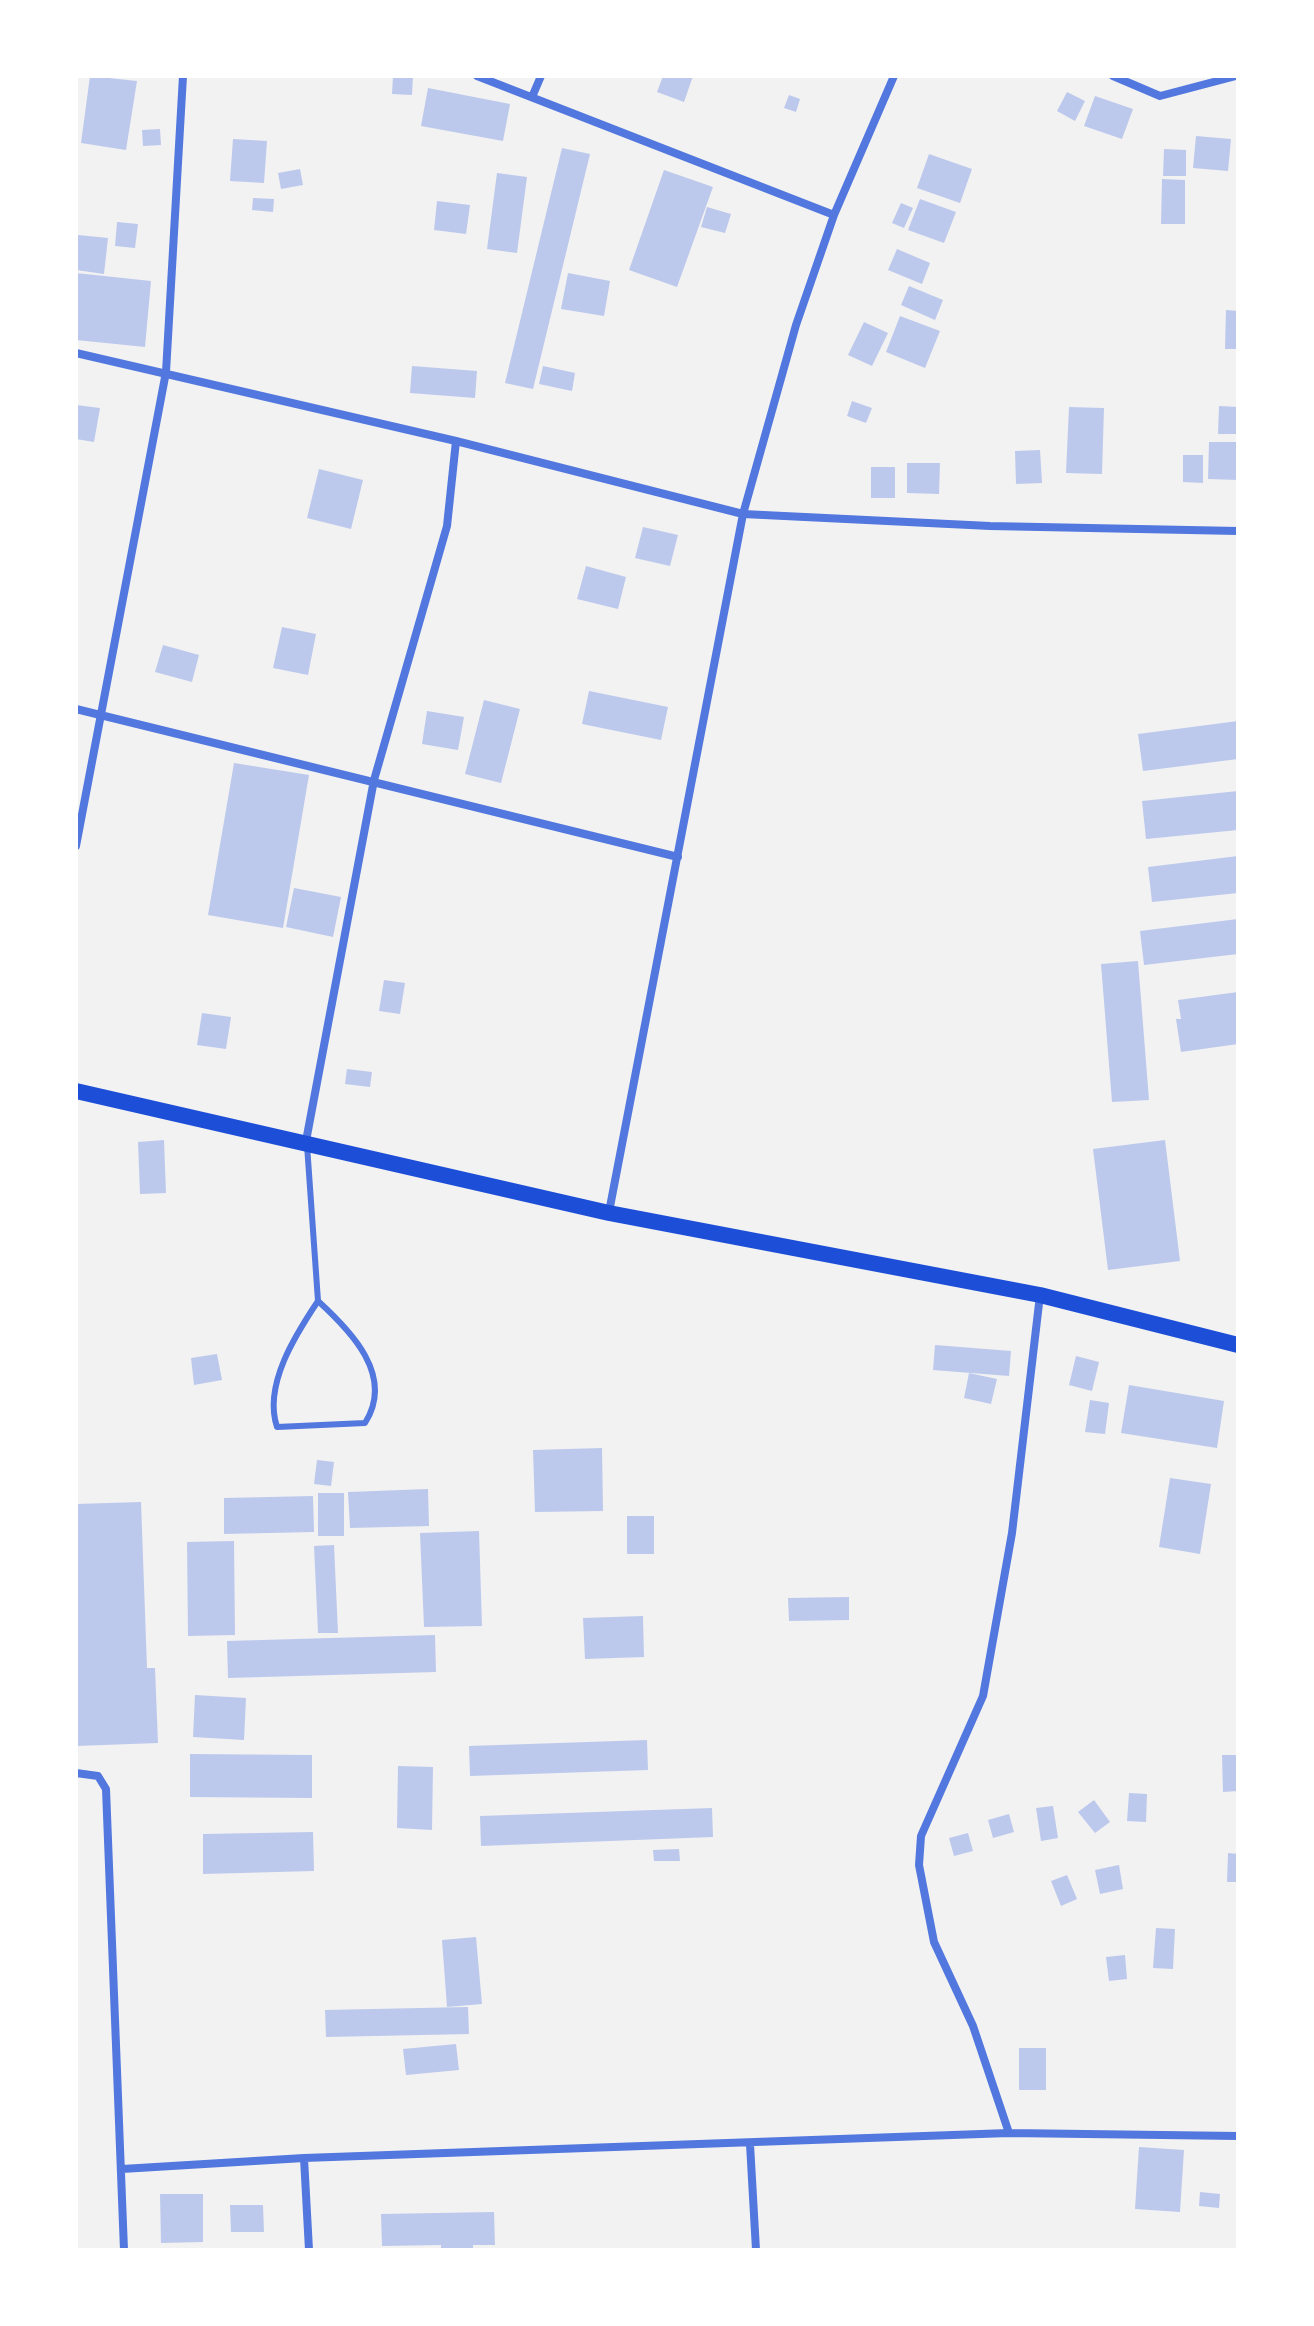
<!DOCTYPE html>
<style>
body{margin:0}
#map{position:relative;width:1314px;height:2326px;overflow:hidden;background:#f2f2f2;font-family:"Fira Sans",sans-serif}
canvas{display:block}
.frame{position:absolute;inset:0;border:78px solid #fff;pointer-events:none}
</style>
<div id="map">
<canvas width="1314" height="2326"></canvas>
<div class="frame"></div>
</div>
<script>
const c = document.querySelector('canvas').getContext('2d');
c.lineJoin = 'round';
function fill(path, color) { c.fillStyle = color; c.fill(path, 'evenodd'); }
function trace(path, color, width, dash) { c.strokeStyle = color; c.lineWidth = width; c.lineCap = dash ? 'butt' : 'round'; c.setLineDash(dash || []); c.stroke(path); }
fill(new Path2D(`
 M90 76 137 81 126 150 81 143Z
 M393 76H413L412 95 392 94Z
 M663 76H693L684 102 657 92Z
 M428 88 510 104 503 141 421 126Z
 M1067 92 1085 101 1075 121 1057 111Z
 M789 95 800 99 796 112 784 108Z
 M1095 96 1133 109 1122 139 1084 126Z
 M160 129 161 145 143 146 142 130Z
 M1196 136 1231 139 1228 171 1193 168Z
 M233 139 267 141 264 183 230 181Z
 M562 148 590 154 533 389 505 383Z
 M1164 149 1186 150V176H1163Z
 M929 154 972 169 960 203 917 188Z
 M300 169 303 185 281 189 278 173Z
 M664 170 713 187 677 287 629 270Z
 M497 173 527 177 517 253 487 249Z
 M1162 179 1185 180V224H1161Z
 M253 198 274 199 273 212 252 210Z
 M920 199 956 212 944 243 908 230Z
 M437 201 470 205 466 234 434 230Z
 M901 203 913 208 904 228 892 223Z
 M707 207 731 214 725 233 701 227Z
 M117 222 138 224 135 248 115 246Z
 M78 235 108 238 104 274 76 270Z
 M897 249 930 263 922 284 888 270Z
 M76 273 151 281 145 347 76 340Z
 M568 273 610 281 604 316 561 309Z
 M909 286 943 300 935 320 901 305Z
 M1226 310 1238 311V349H1225Z
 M900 316 940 331 925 368 886 352Z
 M864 322 888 333 872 366 848 355Z
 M412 366 477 371 475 398 410 393Z
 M543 366 575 373 572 391 539 384Z
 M852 401 872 408 866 423 847 416Z
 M76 405 100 408 94 442 76 439Z
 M1219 406 1238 407V434H1218Z
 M1069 407 1104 408 1102 474 1066 473Z
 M1209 442H1238V480L1208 479Z
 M1040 450 1042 483 1016 484 1015 451Z
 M1183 455H1203V483L1183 482Z
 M907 463H940L939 494 907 493Z
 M871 467H895V498H871Z
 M319 469 363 480 351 529 307 518Z
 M643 527 678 535 670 566 635 558Z
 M586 566 626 577 618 609 577 599Z
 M282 627 316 634 308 675 273 668Z
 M163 645 199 655 192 682 155 672Z
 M589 691 668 707 661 740 582 724Z
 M484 700 520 709 501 783 465 774Z
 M427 711 464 717 458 750 422 744Z
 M1238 721V759L1143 771 1138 734Z
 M234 763 309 775 283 928 208 915Z
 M1238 791V830L1146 839 1142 801Z
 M1238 856V893L1152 902 1148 867Z
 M294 888 341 897 333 937 286 927Z
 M1238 919V954L1144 965 1140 931Z
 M1138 961 1149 1100 1112 1102 1101 964Z
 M384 980 405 983 400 1014 379 1011Z
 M1238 992V1044L1181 1052 1176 1019H1181L1178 1000Z
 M202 1013 231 1017 226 1049 197 1045Z
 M347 1069 372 1072 370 1087 345 1084Z
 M164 1140 166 1193 140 1194 138 1142Z
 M1165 1140 1180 1261 1108 1270 1093 1149Z
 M935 1345 1011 1351 1009 1376 933 1370Z
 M217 1354 222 1380 194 1385 191 1358Z
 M1076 1356 1099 1362 1092 1391 1069 1385Z
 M969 1373 997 1379 991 1404 964 1398Z
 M1129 1385 1224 1401 1217 1448 1121 1433Z
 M1090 1400 1109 1403 1105 1434 1085 1432Z
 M602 1448 603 1511 535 1512 533 1450Z
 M317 1460 334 1462 331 1486 314 1484Z
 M1170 1478 1211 1484 1200 1554 1159 1547Z
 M428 1489 429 1526 350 1528 348 1492Z
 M318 1493H344V1536H318Z
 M313 1496 314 1532 224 1534V1498Z
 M141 1502 147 1668H155L158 1743 76 1746V1504Z
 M627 1516H654V1554H627Z
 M479 1531 482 1626 424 1627 420 1533Z
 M234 1541 235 1635 188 1636 187 1542Z
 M334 1545 338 1633H318L314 1546Z
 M849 1597V1620L789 1621 788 1598Z
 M643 1616 644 1657 585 1659 583 1618Z
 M435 1635 436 1672 228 1678 227 1641Z
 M195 1695 246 1698 244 1740 193 1737Z
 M647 1740 648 1770 470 1776 469 1746Z
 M190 1754 312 1755V1798L190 1797Z
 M1222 1755H1238V1791L1223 1792Z
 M398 1766 433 1767 432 1830 397 1828Z
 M1129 1793 1147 1794 1146 1822 1127 1821Z
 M1094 1800 1110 1822 1095 1833 1078 1812Z
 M1053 1806 1058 1838 1041 1841 1036 1808Z
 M712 1808 713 1837 481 1846 480 1816Z
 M1009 1814 1014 1832 993 1838 988 1820Z
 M313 1832 314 1871 203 1874V1834Z
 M968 1833 973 1851 954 1856 949 1838Z
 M679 1849 680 1861H654L653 1850Z
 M1228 1853 1238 1854V1882H1227Z
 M1119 1865 1123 1889 1100 1894 1095 1870Z
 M1067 1875 1077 1899 1061 1906 1051 1881Z
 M1156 1928 1175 1929 1173 1969 1153 1968Z
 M476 1937 482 2004 447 2007 442 1940Z
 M1125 1955 1127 1979 1109 1981 1106 1957Z
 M468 2007 469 2034 326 2037 325 2010Z
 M456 2044 459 2070 406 2075 403 2049Z
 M1019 2048H1046V2090H1019Z
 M1139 2147 1184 2150 1180 2212 1135 2209Z
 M1200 2192 1220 2194 1219 2208 1199 2206Z
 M160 2194H203V2242L161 2243Z
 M230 2205H263L264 2232H231Z
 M494 2212 495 2245H473V2250H441V2245L382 2246 381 2214Z`), '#bdc9ec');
trace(new Path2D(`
 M307 1145 318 1301
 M318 1301C351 1331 395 1376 365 1423L277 1427C263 1385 296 1334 318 1301Z`), '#5277de', 6);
trace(new Path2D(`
 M477 76 834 215
 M1113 76 1160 96 1236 76
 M532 97 541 76
 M76 353 456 441 743 514 990 526 1238 531
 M76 709 678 857
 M76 846 166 372 183 76
 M306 1141 374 780 447 526 456 441
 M609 1212 743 514 796 325 834 215 894 76
 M76 1773 98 1776 106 1789 124 2250
 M1009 2133 973 2026 934 1942 919 1865 921 1836 983 1696 1012 1533 1040 1295
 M750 2144 756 2250
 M304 2158 309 2250
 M122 2169 304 2158 1009 2133 1238 2136`), '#5277de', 8);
trace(new Path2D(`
 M76 1091 609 1213 1040 1295 1238 1345`), '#1d4ed8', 16);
</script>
